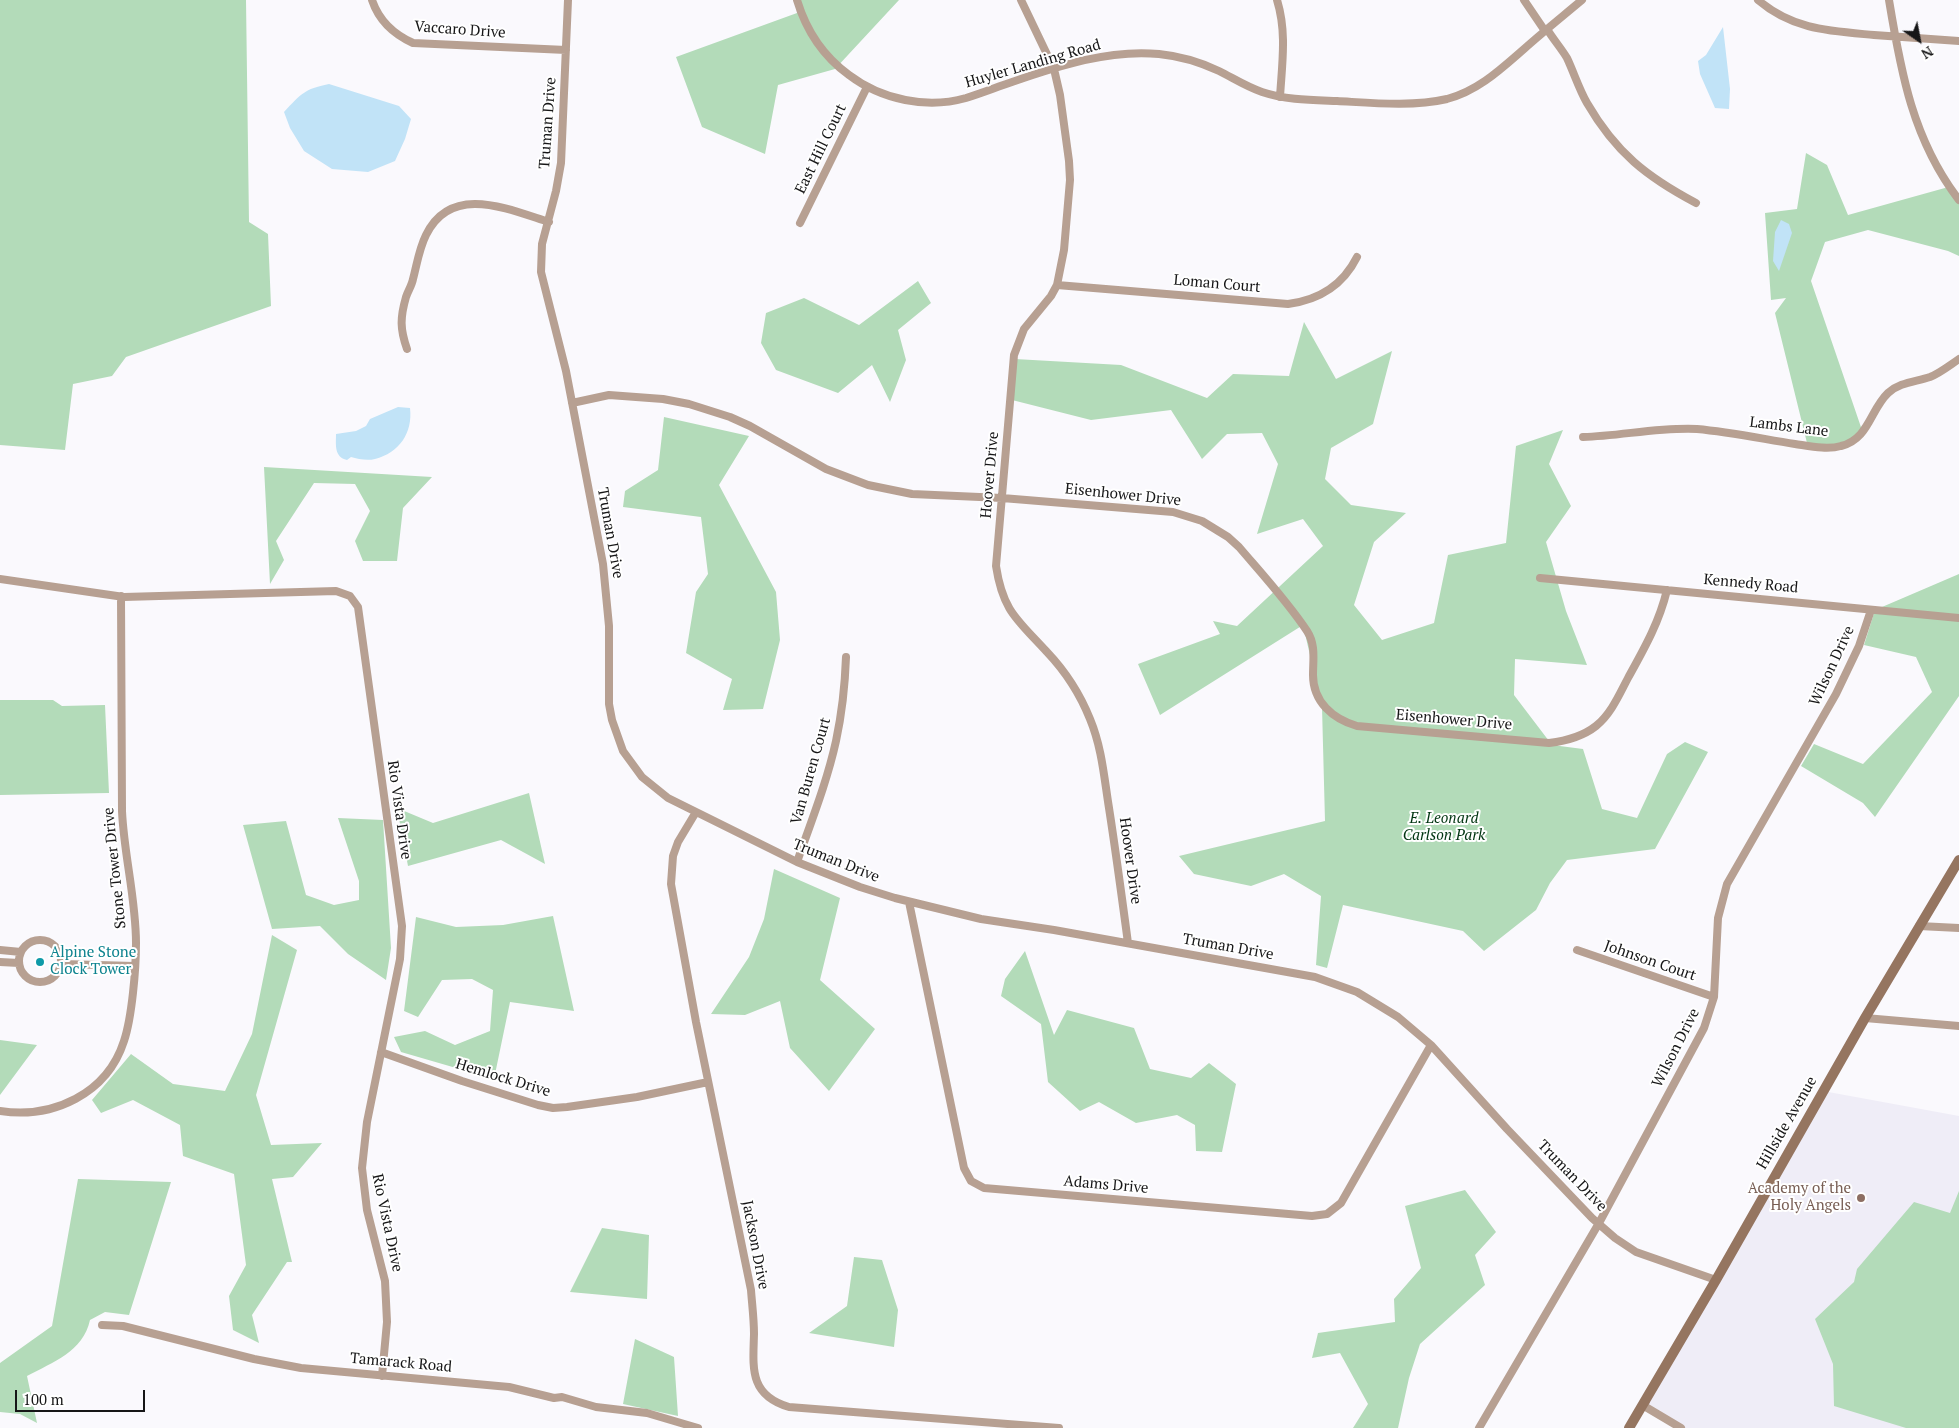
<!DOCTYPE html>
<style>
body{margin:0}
#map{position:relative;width:1959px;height:1428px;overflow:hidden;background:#faf9fd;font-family:"PT Serif",serif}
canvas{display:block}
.north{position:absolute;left:1894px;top:15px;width:50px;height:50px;-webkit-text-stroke:4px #fff;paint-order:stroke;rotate:147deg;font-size:14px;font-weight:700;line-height:20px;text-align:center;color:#161617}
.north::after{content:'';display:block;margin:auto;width:18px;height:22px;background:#161617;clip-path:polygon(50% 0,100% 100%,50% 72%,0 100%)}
.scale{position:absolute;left:15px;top:1390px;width:130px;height:22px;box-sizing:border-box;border:2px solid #161617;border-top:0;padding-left:6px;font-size:15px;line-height:18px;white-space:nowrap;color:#161617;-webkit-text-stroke:4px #fff;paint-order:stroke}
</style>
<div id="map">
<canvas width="1959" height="1428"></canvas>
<div class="north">N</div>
<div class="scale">100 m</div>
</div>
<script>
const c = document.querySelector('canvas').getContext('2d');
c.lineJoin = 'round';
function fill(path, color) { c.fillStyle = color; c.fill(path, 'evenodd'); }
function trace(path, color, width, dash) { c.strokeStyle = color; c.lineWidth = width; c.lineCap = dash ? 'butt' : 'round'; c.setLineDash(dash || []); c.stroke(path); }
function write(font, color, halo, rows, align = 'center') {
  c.font = font + ' "PT Serif",serif'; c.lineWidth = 4; c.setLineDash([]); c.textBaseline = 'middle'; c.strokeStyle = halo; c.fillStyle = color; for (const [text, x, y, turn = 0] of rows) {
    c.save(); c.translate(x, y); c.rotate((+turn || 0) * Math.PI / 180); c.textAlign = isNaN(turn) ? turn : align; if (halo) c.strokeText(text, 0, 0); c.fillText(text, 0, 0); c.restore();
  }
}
fill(new Path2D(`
 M1823 1091 1959 1116V1428H1681L1644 1406Z`), '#efedf7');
fill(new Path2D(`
 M0 0H246L249 222 268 234 271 306 126 357 112 376 73 384 65 450 0 445Z
 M796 0H899L835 69 778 85 765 154 702 127 676 57 797 13Z
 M1806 153 1827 165 1848 215 1952 186 1959 195V256L1948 251 1868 230 1825 242 1811 281 1863 433 1839 448 1807 443 1775 313 1786 298 1771 300 1765 213 1797 209Z
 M918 281 931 303 898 330 906 360 890 402 872 365 838 393 776 370 761 343 766 313 804 298 859 325Z
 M1304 322 1336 379 1392 351 1373 424 1331 448 1325 479 1351 505 1406 513 1374 542 1354 605 1382 640 1434 623 1448 555 1506 543 1516 446 1563 430 1549 464 1571 506 1546 542 1566 611 1587 665 1515 659 1514 695 1552 745 1583 749 1602 809 1637 818 1667 754 1685 742 1708 752 1655 849 1567 860 1550 883 1536 910 1484 951 1463 931 1343 905 1327 968 1316 965 1321 896 1284 874 1251 886 1194 874 1179 856 1325 821 1322 707 1303 625 1160 715 1138 664 1220 634 1213 621 1237 626 1323 546 1303 519 1257 534 1278 464 1262 433 1227 434 1202 459 1171 410 1091 420 1012 400 1015 359 1121 365 1207 398 1233 374 1289 376Z
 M664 417 749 436 719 485 776 592 780 640 763 709 723 710 732 679 686 653 696 592 708 574 701 517 623 507 625 491 658 470Z
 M264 467 432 477 403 508 397 561H363L355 541 370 511 355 484 314 483 276 541 284 560 270 584Z
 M1959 574V696L1875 817 1863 803 1801 766 1814 744 1863 764 1932 692 1916 657 1864 645 1875 610Z
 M0 700H53L62 706 105 705 109 793 0 795Z
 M529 793 545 864 501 840 408 866 397 808 433 823Z
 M338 818 383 820 391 948 386 980 348 954 320 926 272 929 243 825 286 821 306 895 334 905 359 900V881Z
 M774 869 840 898 820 980 875 1029 829 1091 790 1048 780 1001 745 1015 711 1014 749 957 764 919Z
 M553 916 574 1011 510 1002 494 1079 401 1052 394 1037 425 1031 455 1045 490 1031 493 990 472 979 442 980 418 1017 404 1011 416 917 456 927 503 925Z
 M272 935 297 950 256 1095 271 1145 322 1143 293 1177 272 1179 292 1262H287L252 1315 259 1343 233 1330 229 1296 246 1265 234 1174 183 1156 180 1125 133 1100 101 1113 92 1100 131 1054 173 1084 225 1091 252 1034Z
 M1025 951 1054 1035 1067 1010 1134 1028 1150 1069 1191 1078 1209 1063 1236 1084 1222 1152 1196 1151 1195 1125 1177 1115 1136 1123 1099 1102 1080 1111 1048 1082 1041 1024 1001 996 1005 979Z
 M0 1040 37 1045 0 1095Z
 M78 1179 171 1182 129 1315 105 1312 90 1320C83 1352 53 1362 27 1376L37 1423 20 1414 0 1412V1363L52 1326Z
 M1465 1190 1496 1232 1475 1255 1485 1285 1420 1344 1409 1378 1398 1428H1353L1368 1404 1340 1353 1312 1358 1318 1333 1395 1322 1394 1299 1421 1268 1405 1206Z
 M1959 1191V1428H1906L1834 1406 1833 1364 1815 1319 1854 1282 1857 1269 1914 1202 1950 1213Z
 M602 1228 649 1235 647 1299 570 1292Z
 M854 1257 882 1260 898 1310 894 1347 809 1333 847 1306Z
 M635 1339 674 1357 678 1416 623 1404Z`), '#b3dbb9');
fill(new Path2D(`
 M1723 27 1730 89 1729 109 1715 108 1700 74 1698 61 1706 55Z
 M329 84 399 106 411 119 405 139 395 161 368 172 332 169 304 151 290 128 284 112C301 94 304 89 329 84Z
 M1781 220 1789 224 1792 233 1779 271 1773 261 1775 232Z
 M398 407 410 408C413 433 399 453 375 459 367 461 358 459 351 457L347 460C334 457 336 445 336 434L356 431 366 426 370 419Z`), '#c1e3f7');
trace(new Path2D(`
 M372 0C379 21 393 34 413 43L566 50
 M568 0 561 163 556 191 542 244 541 272 566 371 603 564 609 626V704L612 720 623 751 642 777 668 798 797 862 860 887 895 898 981 919 1054 930 1315 977 1357 992 1398 1017 1431 1045 1507 1129 1592 1218 1615 1238 1636 1252 1716 1280
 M797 0C806 30 823 56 849 75 882 100 927 109 966 98 982 93 997 87 1012 82 1058 66 1110 49 1159 54 1179 56 1200 62 1219 71 1233 78 1247 87 1262 92 1286 100 1312 100 1337 101 1373 103 1412 107 1447 99 1478 91 1501 69 1524 49 1543 32 1563 16 1582 0
 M1021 0 1054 69 1060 95 1069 161 1070 180 1064 250 1057 285 1051 296 1024 329 1014 355 996 566C1003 612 1018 620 1047 652 1065 671 1080 694 1090 719 1102 748 1104 777 1109 808 1116 853 1122 898 1128 943
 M1277 0C1287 32 1282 64 1280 97
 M1524 0 1545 31
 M1758 0C1793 30 1830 31 1874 35 1902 37 1931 39 1959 41
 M1889 0C1901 73 1913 140 1959 200
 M1547 29C1553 39 1561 48 1567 58 1574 73 1579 89 1587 103 1616 153 1647 177 1696 203
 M800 223 867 87
 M1057 285 1288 304C1319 300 1343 285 1357 257
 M407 349C400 329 400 318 406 297 408 291 412 285 413 279 417 264 419 249 426 235 451 183 508 209 549 222
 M572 403 609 395 663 399 689 404 730 417 750 426 826 469 868 485 912 494 1002 498 1173 512 1202 521 1228 537 1239 547C1262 574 1287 601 1307 631 1316 645 1313 659 1313 675 1313 702 1333 719 1357 726L1549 743C1566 741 1582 737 1596 726 1611 714 1619 695 1628 678 1644 649 1659 623 1667 590
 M1583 437C1621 436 1659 427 1697 429 1730 432 1763 439 1795 444 1809 446 1827 450 1841 446 1869 439 1870 410 1888 393 1900 382 1915 382 1930 377 1940 373 1950 365 1959 359
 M1540 578 1959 618
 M0 579 124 597 336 591 350 596 358 607 402 926 400 959 367 1122 362 1168 367 1210 385 1281 387 1322 382 1376
 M696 812 678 842 673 856 671 884 696 1022 751 1290C752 1304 754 1319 754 1334 753 1368 749 1395 789 1407L1059 1428
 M797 862C811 822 827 782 836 741 842 713 845 685 846 657
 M909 902 964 1168 971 1181 984 1188 1312 1216 1327 1214 1341 1203 1431 1045
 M1919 926 1959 928
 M19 961a21 21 0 1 1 42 0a21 21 0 1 1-42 0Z
 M0 950 21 952
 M1577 950 1714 997
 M0 962 19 963
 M62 964 134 966
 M1865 1018 1959 1026
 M381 1052 462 1081 538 1105 553 1108 567 1107 637 1097 708 1082
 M0 1111C53 1119 107 1094 124 1041 132 1017 136 969 136 943 136 899 124 855 122 811L121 596
 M102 1325 123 1326 254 1359 301 1368 509 1387 554 1398 562 1397 596 1407 647 1413 698 1428
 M1646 1401 1644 1406 1681 1428
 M1479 1428 1599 1223 1704 1028 1714 997 1718 918 1727 884 1836 694 1859 646 1871 610`), '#b7a092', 8);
trace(new Path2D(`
 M1629 1428 1716 1280 1865 1018 1959 860`), '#957560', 10);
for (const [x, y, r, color] of [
 [40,962,5,"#0f9aa8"],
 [1861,1198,5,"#8d6e63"]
]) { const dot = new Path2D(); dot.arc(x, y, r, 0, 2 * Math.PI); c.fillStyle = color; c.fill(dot); trace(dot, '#fff', 2); }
write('15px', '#161617', '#fff', [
 ["Vaccaro Drive",460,30,4],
 ["Huyler Landing Road",1033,64,-16],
 ["Truman Drive",548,123,-86],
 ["East Hill Court",821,149,-64],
 ["Loman Court",1217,284,5],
 ["Lambs Lane",1789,427,7],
 ["Hoover Drive",990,475,-85],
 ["Eisenhower Drive",1123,495,6],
 ["Truman Drive",610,533,80],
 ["Kennedy Road",1751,584,5],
 ["Wilson Drive",1832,666,-65],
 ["Eisenhower Drive",1454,720,5],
 ["Van Buren Court",811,771,-74],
 ["Rio Vista Drive",399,810,82],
 ["Truman Drive",836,861,22],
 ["Hoover Drive",1130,861,82],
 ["Stone Tower Drive",115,868,-96],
 ["Truman Drive",1228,947,10],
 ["Johnson Court",1650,961,19],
 ["Wilson Drive",1676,1048,-63],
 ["Hemlock Drive",503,1078,17],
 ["Hillside Avenue",1787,1123,-60],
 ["Truman Drive",1572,1176,46],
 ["Adams Drive",1106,1185,5],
 ["Rio Vista Drive",387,1223,78],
 ["Jackson Drive",755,1245,79],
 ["Tamarack Road",401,1363,5]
]);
write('italic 15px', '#003511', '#fff', [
 ["E. Leonard",1444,819],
 ["Carlson Park",1444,836]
]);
write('15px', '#0d838f', '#fff', [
 ["Alpine Stone",50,953],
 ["Clock Tower",50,970]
], 'left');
write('15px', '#785e54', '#fff', [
 ["Academy of the",1851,1189],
 ["Holy Angels",1851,1206]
], 'right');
</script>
